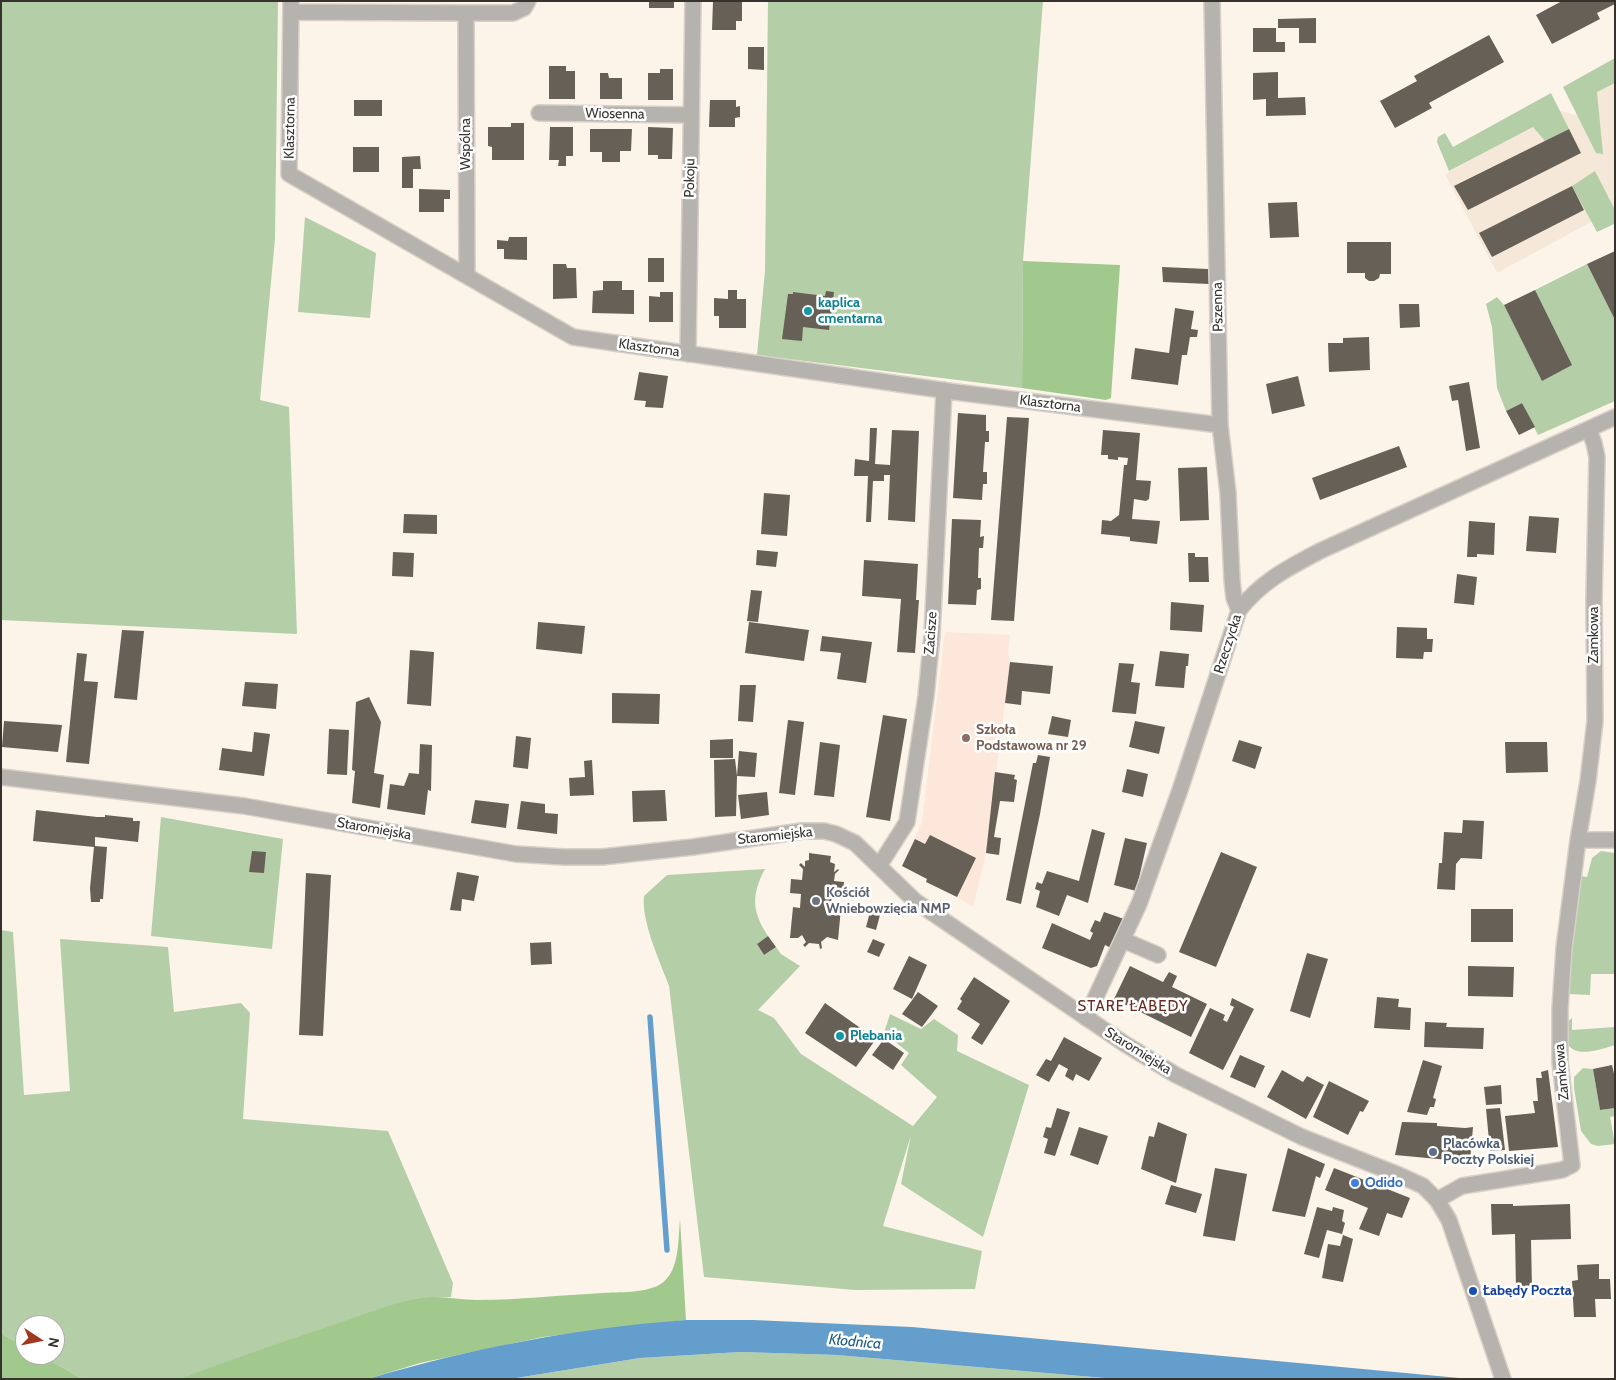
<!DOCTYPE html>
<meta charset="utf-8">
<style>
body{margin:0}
#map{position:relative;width:1616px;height:1380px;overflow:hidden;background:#fcf4e9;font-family:Cabin,sans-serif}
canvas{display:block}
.frame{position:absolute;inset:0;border:2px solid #36332f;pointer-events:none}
.north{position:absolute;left:15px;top:1315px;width:50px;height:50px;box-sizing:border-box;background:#fff;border:1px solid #afadac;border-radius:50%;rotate:101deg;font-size:14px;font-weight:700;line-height:20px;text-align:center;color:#36332f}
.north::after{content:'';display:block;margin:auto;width:18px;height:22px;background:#a03721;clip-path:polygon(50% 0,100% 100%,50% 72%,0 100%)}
</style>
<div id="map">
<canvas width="1616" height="1380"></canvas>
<div class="frame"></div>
<div class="north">N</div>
</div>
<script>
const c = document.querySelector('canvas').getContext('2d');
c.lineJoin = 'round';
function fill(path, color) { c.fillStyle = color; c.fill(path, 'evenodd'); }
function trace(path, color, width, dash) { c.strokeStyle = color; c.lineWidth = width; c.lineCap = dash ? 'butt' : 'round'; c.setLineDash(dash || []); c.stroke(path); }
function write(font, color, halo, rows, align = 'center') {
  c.font = font + ' Cabin,sans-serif'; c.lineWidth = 5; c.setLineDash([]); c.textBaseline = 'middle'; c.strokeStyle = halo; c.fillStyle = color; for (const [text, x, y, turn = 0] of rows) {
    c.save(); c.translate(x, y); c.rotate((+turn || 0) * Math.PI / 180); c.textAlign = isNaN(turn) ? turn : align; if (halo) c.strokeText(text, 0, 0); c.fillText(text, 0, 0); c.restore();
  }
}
fill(new Path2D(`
 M1615 83V209L1497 273 1445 174 1561 111 1599 121 1597 92Z`), '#f5e8d8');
fill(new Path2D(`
 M945 632 1010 635 1008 652 1010 662 986 853 973 907 927 879 902 866 922 822Z`), '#fde6da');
fill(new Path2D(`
 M1 1H278L275 239 260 400 289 407 297 634 1 620Z
 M768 1H1043L1023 261 1022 388 757 355 765 271Z
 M1615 58V83L1597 92 1603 154 1596 153 1563 87Z
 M1551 93 1569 129 1545 141 1533 127 1449 171 1437 142 1438 137 1445 133 1453 147Z
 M1595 171 1615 210 1614 224 1597 232 1572 186Z
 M305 217 376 253 370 318 298 312Z
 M1587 264 1615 320V401L1538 435 1522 403 1506 411 1497 388 1492 327 1486 304 1497 297 1504 305 1542 380 1535 290Z
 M161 817 283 839 272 949 151 936Z
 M1601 851 1615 853V974H1591L1590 995 1568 994V978L1581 876 1587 877 1592 858Z
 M765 869C751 895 752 912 768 936L757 944 764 955 776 947 781 954 800 966 758 1010 774 1018 801 1054 913 1126 937 1097 901 1065 909 1053 884 1033 890 1014 921 1029 934 1019 958 1035 957 1051 1029 1085 983 1237 901 1184 911 1135 883 1226 982 1251 975 1289 855 1290 704 1277 669 986C660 962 641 921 644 896L667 875Z
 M1 930 13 932 24 1095 70 1091 60 939 168 947 174 1012 241 1003 250 1013 243 1119 388 1131 453 1283 451 1297 422 1298 179 1379H83L40 1355H55V1325H25V1347L4 1335 1 1329Z
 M1572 1018V1030L1615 1027V1045C1601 1049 1571 1061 1566 1039 1565 1034 1565 1029 1565 1024Z
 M1583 1068 1593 1069 1600 1110 1615 1108V1116L1610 1117 1615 1144 1598 1146 1591 1144 1581 1131 1574 1088V1077Z
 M741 1352 837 1355 1116 1379H510L640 1358Z`), '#b4cea8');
fill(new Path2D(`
 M1023 261 1120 265 1111 398 1106 400 1022 388Z
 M680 1219 686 1320 543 1337 420 1363 368 1379H179C230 1360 282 1342 333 1325 362 1315 391 1303 421 1298 439 1295 459 1300 477 1300 519 1300 561 1295 603 1293 618 1292 645 1293 659 1285 680 1274 678 1240 680 1219Z
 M1 1330 4 1335 25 1347V1355H40L83 1379H1Z`), '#a1c98e');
fill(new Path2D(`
 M686 1320H753L912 1327 1470 1379H1116L837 1355 741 1352 640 1358 510 1379H368C471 1348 578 1328 686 1320Z`), '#649ecc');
trace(new Path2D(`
 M650 1017 667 1250`), '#649ecc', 5.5);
fill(new Path2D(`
 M649 1H674V8H649Z
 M713 1 742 2V21H736V30H712Z
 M1562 1H1615V4L1597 13 1600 19 1552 44 1536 15Z
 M1316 18V43H1299V28H1278V19Z
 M1253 28H1276V42H1285V52H1253Z
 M1489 35 1504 62 1429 103 1432 108 1395 128 1380 101 1417 81 1414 76Z
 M748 47H764V70L748 69Z
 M549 66H566V71H575V99H549Z
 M660 69H673V100H648V73H660Z
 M1278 72V98L1305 97 1306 115 1266 116V99L1253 100V73Z
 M600 73H608L609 78H622V99H600Z
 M354 100H382V116H354Z
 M710 100H736V107L740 106V117L735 118V127H709Z
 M511 123H524V160H492V147L488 146V127H511Z
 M550 127H573V156H566V166H558L559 160H549Z
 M648 127 673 128 672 159H658V155H648Z
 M590 129H632L631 151H620V162H602V152H590Z
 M1569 129 1581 153 1468 210 1454 186Z
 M353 147H379V172H353Z
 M420 156 421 169H413V188H402V157Z
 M1572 186 1584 210 1492 257 1479 233Z
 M419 189 450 190V199H444V212H419Z
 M1297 202 1299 237 1270 238 1268 203Z
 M509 237H527V260L504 259V249H497V240L508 241Z
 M1347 242H1391V274H1380L1379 278 1374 281H1369L1365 278V273H1347Z
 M1615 251V320L1587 264Z
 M648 258H664V282H648Z
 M553 264H566L567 268H576L577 298 553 299Z
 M1162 267 1208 269 1209 284 1163 282Z
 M603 281H622V290H634V314L592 313 593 291 603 290Z
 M728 290H737V299H746V328H719V316H714V298L728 299Z
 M1535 290 1572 365 1542 381 1504 305Z
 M826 291 834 292 829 330 803 327 802 341 782 339 788 294H793V292L825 296Z
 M660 292H673V322H649V296L660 297Z
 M1399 304H1419L1420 327 1400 328Z
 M1175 308 1194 311 1191 329 1198 330 1197 337H1190L1187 355H1182L1178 385 1131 379 1135 348 1169 353Z
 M1369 337 1370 370 1329 372 1328 343H1343V338Z
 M639 372 668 376 663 408 645 407 646 401 634 400Z
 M1298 376 1305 406 1272 414 1266 384Z
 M1469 382 1480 448 1466 451 1458 400 1452 401 1449 386Z
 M1522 403 1535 427 1519 435 1506 411Z
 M958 413 986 415V431H989V442H985L983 472H987V484H983L982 500 953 498Z
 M1007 417 1029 418 1014 621 991 620Z
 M870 428H877L875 464 890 465 892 430 919 431 915 522 888 520 890 475H884V481H873L871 522H866L868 476H854L855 459 869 461Z
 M1103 430 1140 433 1136 480 1151 481 1149 499 1146 501 1134 499 1132 519 1160 521 1157 544 1130 541V537L1101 534 1102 520 1111 521 1119 515 1124 465H1127L1128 458 1118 457V460L1108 459V455H1101Z
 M1399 446 1407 467 1320 500 1312 478Z
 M1207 467 1209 520 1180 521 1178 468Z
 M764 493 790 495 787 536 761 534Z
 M404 514 437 515V534L403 533Z
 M1529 516 1559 518 1556 553 1526 551Z
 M952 519 981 520 980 537 984 536 983 548H979L978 578H981V589L977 590 976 605 948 604Z
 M1469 521 1495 523 1494 555 1477 554V557H1467Z
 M757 550 778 552 776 567 756 565Z
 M393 552 414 553 413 577 392 576Z
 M1188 553H1195V557H1208L1209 582H1189Z
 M864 560 918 564 916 600H919L915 653 897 652 901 599 862 596Z
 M1457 574 1477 577 1474 605 1454 603Z
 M751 590 762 591 758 622 747 621Z
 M1171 602 1204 605 1202 632 1170 630Z
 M538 622 585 626 582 654 536 649Z
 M749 622 809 630 804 661 745 653Z
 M1397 627 1427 628V639H1433L1432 652H1424L1423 659 1396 658Z
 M122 630 144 631 137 700 114 698Z
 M822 636 872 642 866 683 837 679 841 653 820 651Z
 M410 650 434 652 431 706 407 704Z
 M1160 651 1189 654 1188 666H1186L1184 688 1155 686Z
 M77 653 87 654 84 681 98 682 89 764 66 762Z
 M1010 662 1053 666 1050 694 1022 691 1021 705 1005 703Z
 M1119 663 1134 664 1131 682 1140 683 1136 714 1112 712Z
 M245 682 278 684 276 709 242 706Z
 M740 685H756L753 722 738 721Z
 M612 693 660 694 659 724 612 723Z
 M369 697 381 722 374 773 384 775 380 808 352 803 355 771 352 770 356 702Z
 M883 715 907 719 890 821 866 817Z
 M1052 716 1071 720 1068 737 1048 734Z
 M788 720 804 722 795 795 779 793Z
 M4 721 62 725 58 752 2 747Z
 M1135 721 1165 727 1159 754 1129 747Z
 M329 729 349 730 347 775 327 774Z
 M254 732 270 734 264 776 219 770 222 748 252 752Z
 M516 736 531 738 528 769 513 767Z
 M733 739V758H710V740Z
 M1239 740 1262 747 1255 769 1232 761Z
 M820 742 840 745 834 797 814 795Z
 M1505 742H1547L1548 772 1506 773Z
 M420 744 432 745 431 791 428 790 425 815 387 809 390 784 404 786 409 773 419 774Z
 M739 751 757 753 755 777 737 776 736 816 715 817 714 760 735 759 737 776Z
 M1038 755 1050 757 1040 814 1021 904 1006 900 1033 763H1036Z
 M592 760 594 795 570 796 569 778 585 777 584 761Z
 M1127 769 1148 774 1143 797 1122 792Z
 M995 772 1015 775 1014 779 1017 780 1014 802 1000 801 994 837 1001 838 999 855 986 853Z
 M665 790 667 821 633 822 632 791Z
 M767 792 769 815 741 819 738 795Z
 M475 800 509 804 506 828 471 823Z
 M521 801 545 804V813L558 814 557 834 517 829Z
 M36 810 97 817H105V815L133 818V821H140L138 842 95 837V846L107 847 103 899H100V902H91L90 888 94 847 33 841Z
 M1463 820 1484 821 1482 859 1461 858 1456 864 1455 890 1437 889 1439 863H1442L1444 832 1462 833Z
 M1092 829 1105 833 1088 903 1067 895 1059 916 1036 907 1040 891 1035 889 1037 882 1042 884 1047 871 1079 881Z
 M930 835 976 858 957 897 926 882 927 879 902 866 915 839 925 844Z
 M1125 838 1147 843 1136 891 1114 885Z
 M252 851 266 852 264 873 249 872Z
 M1221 852 1257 867 1216 967 1179 952Z
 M809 853 831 856 830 862 835 864 834 872 838 869 839 870 835 874 834 881 844 882 842 898 832 897 831 903 838 905 841 908 838 940 827 937 821 942 822 948 820 949 819 944 809 943 805 947 803 945 806 942 802 935 798 938H790L793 907 800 908 801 894 790 893 791 879 802 880 803 869 799 865 801 863 805 867V861L809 860Z
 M457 872 479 876 474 901 462 899 461 911 450 910Z
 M306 873 331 875 323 1036 299 1035Z
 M1471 909H1513V942H1471Z
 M870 912 880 915 876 930 866 927Z
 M1104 912 1124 919 1111 948 1105 945 1097 966 1091 968 1042 948 1052 923 1090 940 1093 933 1090 931 1095 920 1100 922Z
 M768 936 776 947 764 955 757 944Z
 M873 939 885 944 879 957 867 952Z
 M551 942 552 964 531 965 530 943Z
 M1307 953 1328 959 1310 1018 1290 1011Z
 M909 956 927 965 912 999 893 989Z
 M1130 966 1163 982 1169 972 1177 976 1172 987 1207 1004 1191 1037 1114 999Z
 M1468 966 1514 967 1513 997 1468 996Z
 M974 977 1010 1001 982 1045 971 1038 980 1024 957 1009 962 1001 960 999Z
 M918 992 938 1006 922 1027 902 1014Z
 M1377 997 1399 999 1398 1007 1411 1008 1410 1030 1374 1028Z
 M1232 998 1254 1009 1223 1070 1189 1053 1210 1008 1225 1015 1223 1020 1227 1022 1234 1007 1230 1005Z
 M825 1003 876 1039 856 1067 805 1033Z
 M1425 1022 1447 1023 1446 1027 1484 1028 1483 1049 1424 1047Z
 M1064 1037 1102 1058 1089 1081 1076 1074 1073 1081 1065 1076 1068 1069 1059 1064 1049 1082 1036 1075 1046 1059 1051 1061Z
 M884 1039 904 1053 893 1070 872 1055Z
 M1240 1055 1265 1066 1255 1088 1230 1077Z
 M1423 1060 1442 1066 1433 1098 1436 1099 1434 1107H1430L1427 1115 1407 1112Z
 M1612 1065 1615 1078V1108L1600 1110 1593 1069Z
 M1282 1070 1303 1082 1307 1076 1324 1085 1306 1119 1267 1097Z
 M1548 1070 1558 1147 1509 1151 1505 1116 1535 1113 1533 1101H1538L1536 1078H1542L1541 1072Z
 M1329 1081 1369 1101 1363 1112 1360 1111 1348 1135 1313 1117Z
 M1501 1085 1502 1104 1486 1105 1484 1087Z
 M1057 1108 1070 1112 1055 1156 1044 1153 1048 1139 1043 1137 1046 1127 1051 1128Z
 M1500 1108 1505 1150 1490 1151 1486 1109Z
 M1158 1122 1187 1134 1176 1183 1141 1169 1149 1136 1154 1137Z
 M1402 1122 1437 1123V1126L1465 1128 1473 1127 1470 1162 1395 1155Z
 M1079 1127 1108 1136 1098 1165 1070 1155Z
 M1288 1148 1325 1164 1320 1178 1316 1176 1305 1217 1272 1211Z
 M1215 1168 1247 1174 1235 1241 1203 1236Z
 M1334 1168 1410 1198 1402 1218 1387 1213 1379 1236 1359 1229 1368 1208 1325 1190Z
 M1171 1185 1202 1194 1196 1213 1165 1204Z
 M1491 1204H1513V1206L1570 1204 1571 1239 1531 1240 1532 1289H1516L1515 1234 1492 1235Z
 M1317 1207 1332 1211 1333 1207 1344 1210 1342 1221 1345 1223 1342 1234 1327 1230 1319 1258 1304 1254Z
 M1343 1235 1353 1239 1343 1282 1322 1278 1328 1244 1340 1246Z
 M1599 1264V1279H1610L1611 1299H1595L1596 1317H1574L1572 1281 1578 1280 1577 1265Z`), '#676057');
const minor = new Path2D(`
 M291 1 289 174 573 337 955 392 1220 425
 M1212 1 1220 425 1228 493 1232 580 1234 598 1239 610
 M291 12 466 13
 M539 113 691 115
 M467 275 466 13H513L524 8 528 1
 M688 354 693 1
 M1578 840H1615
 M879 866 907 822 926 696 932 635 944 390
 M1123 940 1158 955
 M1086 1018 1139 904 1180 790 1239 610C1262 581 1288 568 1320 551L1615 417
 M1437 1200 1462 1186 1562 1170 1572 1165 1560 1062V1009L1564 948 1578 840 1588 781 1595 721 1594 600 1597 457 1594 443 1589 430`);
const tertiary = new Path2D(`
 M1 777 244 806 516 854 564 857H602L693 847 802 831H824L836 834 855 843 915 901 1125 1044 1176 1075 1302 1137 1399 1175 1423 1186 1437 1200 1449 1220 1503 1379`);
trace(minor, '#d8d1c8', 18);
trace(tertiary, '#d8d1c8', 18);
trace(minor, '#b6b2ae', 15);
trace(tertiary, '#b6b2ae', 15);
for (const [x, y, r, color] of [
 [808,311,5,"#0f9aa8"],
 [966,738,5,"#8d6e63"],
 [816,901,5,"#6b7280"],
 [840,1036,5,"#0f9aa8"],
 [1433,1152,5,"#5c6f8a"],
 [1355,1183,5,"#3f7fe0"],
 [1473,1291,5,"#1a4fb4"]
]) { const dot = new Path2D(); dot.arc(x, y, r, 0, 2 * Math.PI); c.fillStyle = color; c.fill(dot); trace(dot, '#fff', 2); }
write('14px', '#36332f', '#fff', [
 ["Wiosenna",615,114,1],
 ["Klasztorna",290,128,-89],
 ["Wspólna",466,144,-90],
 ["Pokoju",690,178,-89],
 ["Pszenna",1218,307,-91],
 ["Klasztorna",649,348,8],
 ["Klasztorna",1050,404,7],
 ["Zacisze",931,633,-86],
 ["Zamkowa",1594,635,-90],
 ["Rzeczycka",1228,644,-72],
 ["Staromiejska",374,829,10],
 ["Staromiejska",775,836,-6],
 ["Staromiejska",1138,1051,32],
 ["Zamkowa",1562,1072,-95]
]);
write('bold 14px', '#0d838f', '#fff', [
 ["kaplica",818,303],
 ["cmentarna",818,319],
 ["Plebania",850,1036]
], 'left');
write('bold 14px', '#785e54', '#fff', [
 ["Szkoła",976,730],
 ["Podstawowa nr 29",976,746]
], 'left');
write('bold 14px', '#5b616d', '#fff', [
 ["Kościół",826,893],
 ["Wniebowzięcia NMP",826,909]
], 'left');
write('bold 14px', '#4e5e75', '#fff', [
 ["Placówka",1443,1144],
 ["Poczty Polskiej",1443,1160]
], 'left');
write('bold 14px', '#366cbe', '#fff', [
 ["Odido",1365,1183]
], 'left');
write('bold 14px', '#164399', '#fff', [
 ["Łabędy Poczta",1483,1291]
], 'left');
c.letterSpacing = '1px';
write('15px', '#6d291b', '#fff', [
 ["STARE ŁABĘDY",1133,1007]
]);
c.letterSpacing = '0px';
write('italic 15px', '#195a87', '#fff', [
 ["Kłodnica",855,1342,5]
]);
</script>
